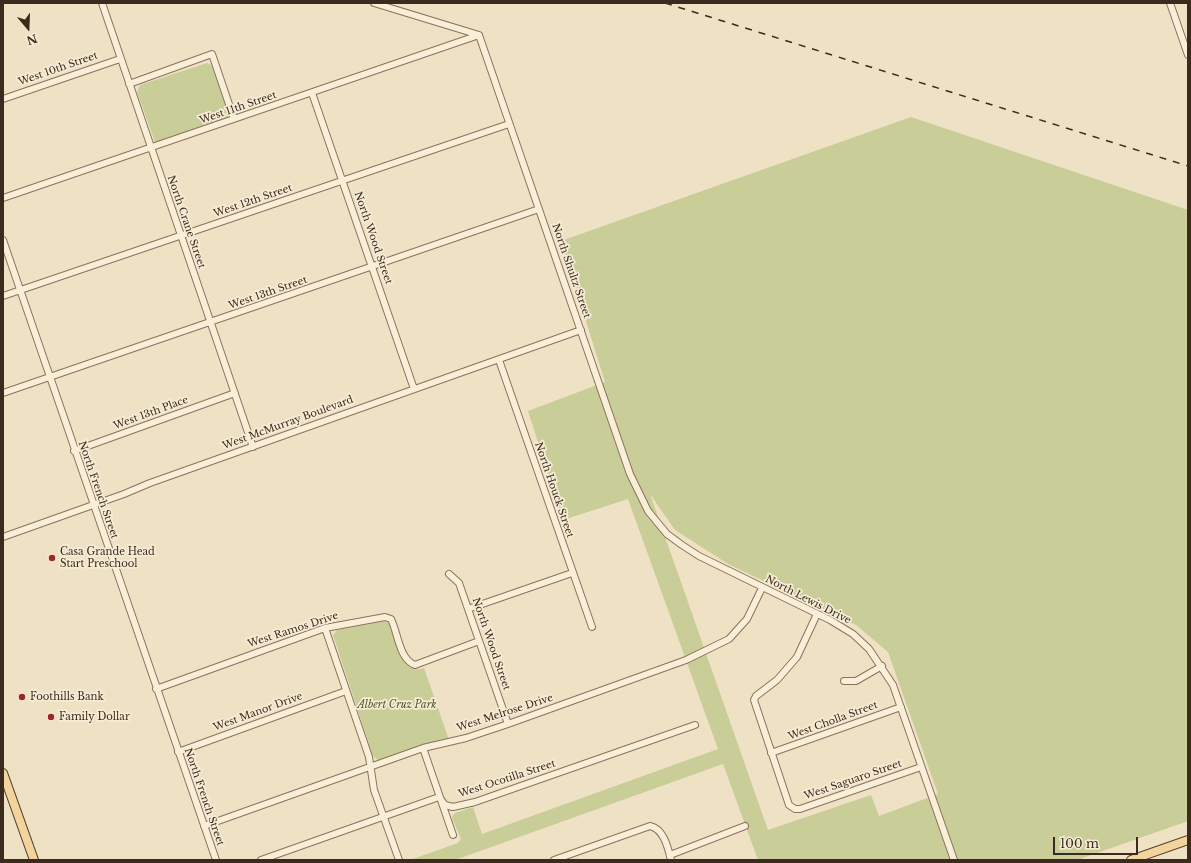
<!DOCTYPE html>
<style>
body{margin:0}
#map{position:relative;width:1191px;height:863px;overflow:hidden;background:#efe1c4;font-family:"Libre Baskerville",serif}
canvas{display:block}
.frame{position:absolute;inset:0;border:4px solid #3a2b1e;pointer-events:none}
.north{position:absolute;left:8px;top:8px;width:40px;height:40px;-webkit-text-stroke:3px #f6ebd4;paint-order:stroke;rotate:161deg;font-size:11px;font-weight:700;line-height:16px;text-align:center;color:#3a2b1e}
.north::after{content:'';display:block;margin:auto;width:14px;height:18px;background:#3a2b1e;clip-path:polygon(50% 0,100% 100%,50% 72%,0 100%)}
.scale{position:absolute;left:1053px;top:837px;width:85px;height:18px;box-sizing:border-box;border:2px solid #3a2b1e;border-top:0;padding-left:5px;font-size:12px;line-height:14px;white-space:nowrap;color:#3a2b1e;-webkit-text-stroke:3px #f6ebd4;paint-order:stroke}
</style>
<div id="map">
<canvas width="1191" height="863"></canvas>
<div class="frame"></div>
<div class="north">N</div>
<div class="scale">100 m</div>
</div>
<script>
const c = document.querySelector('canvas').getContext('2d');
c.lineJoin = 'round';
function fill(path, color) { c.fillStyle = color; c.fill(path, 'evenodd'); }
function trace(path, color, width, dash) { c.strokeStyle = color; c.lineWidth = width; c.lineCap = dash ? 'butt' : 'round'; c.setLineDash(dash || []); c.stroke(path); }
function write(font, color, halo, rows, align = 'center') {
  c.font = font + ' "Libre Baskerville",serif'; c.lineWidth = 3.5; c.setLineDash([]); c.textBaseline = 'middle'; c.strokeStyle = halo; c.fillStyle = color; for (const [text, x, y, turn = 0] of rows) {
    c.save(); c.translate(x, y); c.rotate((+turn || 0) * Math.PI / 180); c.textAlign = isNaN(turn) ? turn : align; if (halo) c.strokeText(text, 0, 0); c.fillText(text, 0, 0); c.restore();
  }
}
fill(new Path2D(`
 M207 63 213 66 229 113 227 119 158 143 155 142 137 92 140 85Z
 M911 117 1188 210V821L1077 860H758L723 764 455 860H410L458 843 461 839 452 818 453 815 455 813 473 807 482 834 718 749 628 499 563 520 528 411 605 382 561 241ZM650 494 675 530 728 564 856 625 888 652 938 794 879 816 871 795 768 830Z
 M385 621 390 624C396 641 400 675 424 668L449 740 378 760 373 756 333 635 337 630Z`), '#c9cd98');
const minor = new Path2D(`
 M102 3 253 447
 M374 3 479 35
 M1170 3 1188 55
 M479 35 630 474 648 511 667 534 682 545 699 556 830 620 853 634 869 649 893 685 954 860
 M129 84 212 54 234 119
 M312 93 414 389
 M3 99 120 59
 M3 198 479 35
 M3 240 216 860
 M3 296 509 124
 M499 360 592 627
 M3 393 539 209
 M74 451 235 393
 M3 537 124 494 150 483 581 330
 M449 574 459 583 508 724
 M468 609 572 573
 M817 614 797 657 777 680 756 696 754 700 789 805 795 809H800L921 767
 M325 628 369 757 374 790 399 860
 M844 681H856L882 666
 M156 689 325 628 385 617 391 619C398 633 399 659 415 665L479 641
 M423 748 453 835
 M178 752 346 691
 M771 753 901 707
 M204 826 423 748 466 738 508 724 686 660 729 639 747 619 762 588
 M670 855 745 826
 M261 860 439 797 445 805 453 807 475 802 695 725
 M554 860 650 826C664 829 668 848 671 860`);
const major = new Path2D(`
 M3 773 34 860
 M1131 860 1188 840`);
trace(minor, '#8a725a', 8);
trace(major, '#58402e', 10);
trace(minor, '#f9eed8', 6);
trace(major, '#f2d59c', 8);
trace(new Path2D(`
 M665 3 1188 166`), '#3a2b1e', 1.5, [7, 7]);
for (const [x, y, r, color] of [
 [52,558,4,"#9a292e"],
 [22,697,4,"#9a292e"],
 [51,717,4,"#9a292e"]
]) { const dot = new Path2D(); dot.arc(x, y, r, 0, 2 * Math.PI); c.fillStyle = color; c.fill(dot); trace(dot, '#f6ebd4', 1.5); }
write('10px', '#3a2b1e', '#f6ebd4', [
 ["West 10th Street",58,69,-19],
 ["West 11th Street",238,108,-19],
 ["West 12th Street",253,201,-19],
 ["North Crane Street",186,222,71],
 ["North Wood Street",373,238,71],
 ["North Shultz Street",571,271,71],
 ["West 13th Street",268,293,-19],
 ["West 13th Place",151,413,-20],
 ["West McMurray Boulevard",288,423,-20],
 ["North French Street",98,490,71],
 ["North Houck Street",554,490,71],
 ["North Lewis Drive",808,600,27],
 ["West Ramos Drive",293,630,-18],
 ["North Wood Street",491,644,71],
 ["West Manor Drive",258,712,-20],
 ["West Melrose Drive",505,713,-18],
 ["West Cholla Street",833,721,-20],
 ["West Ocotilla Street",507,779,-18],
 ["West Saguaro Street",853,780,-19],
 ["North French Street",204,797,71]
]);
write('10px', '#3a2b1e', '#f6ebd4', [
 ["Casa Grande Head",60,552],
 ["Start Preschool",60,564],
 ["Foothills Bank",30,697],
 ["Family Dollar",59,717]
], 'left');
write('italic 10px', '#4c5725', '#f6ebd4', [
 ["Albert Cruz Park",397,705]
]);
</script>
